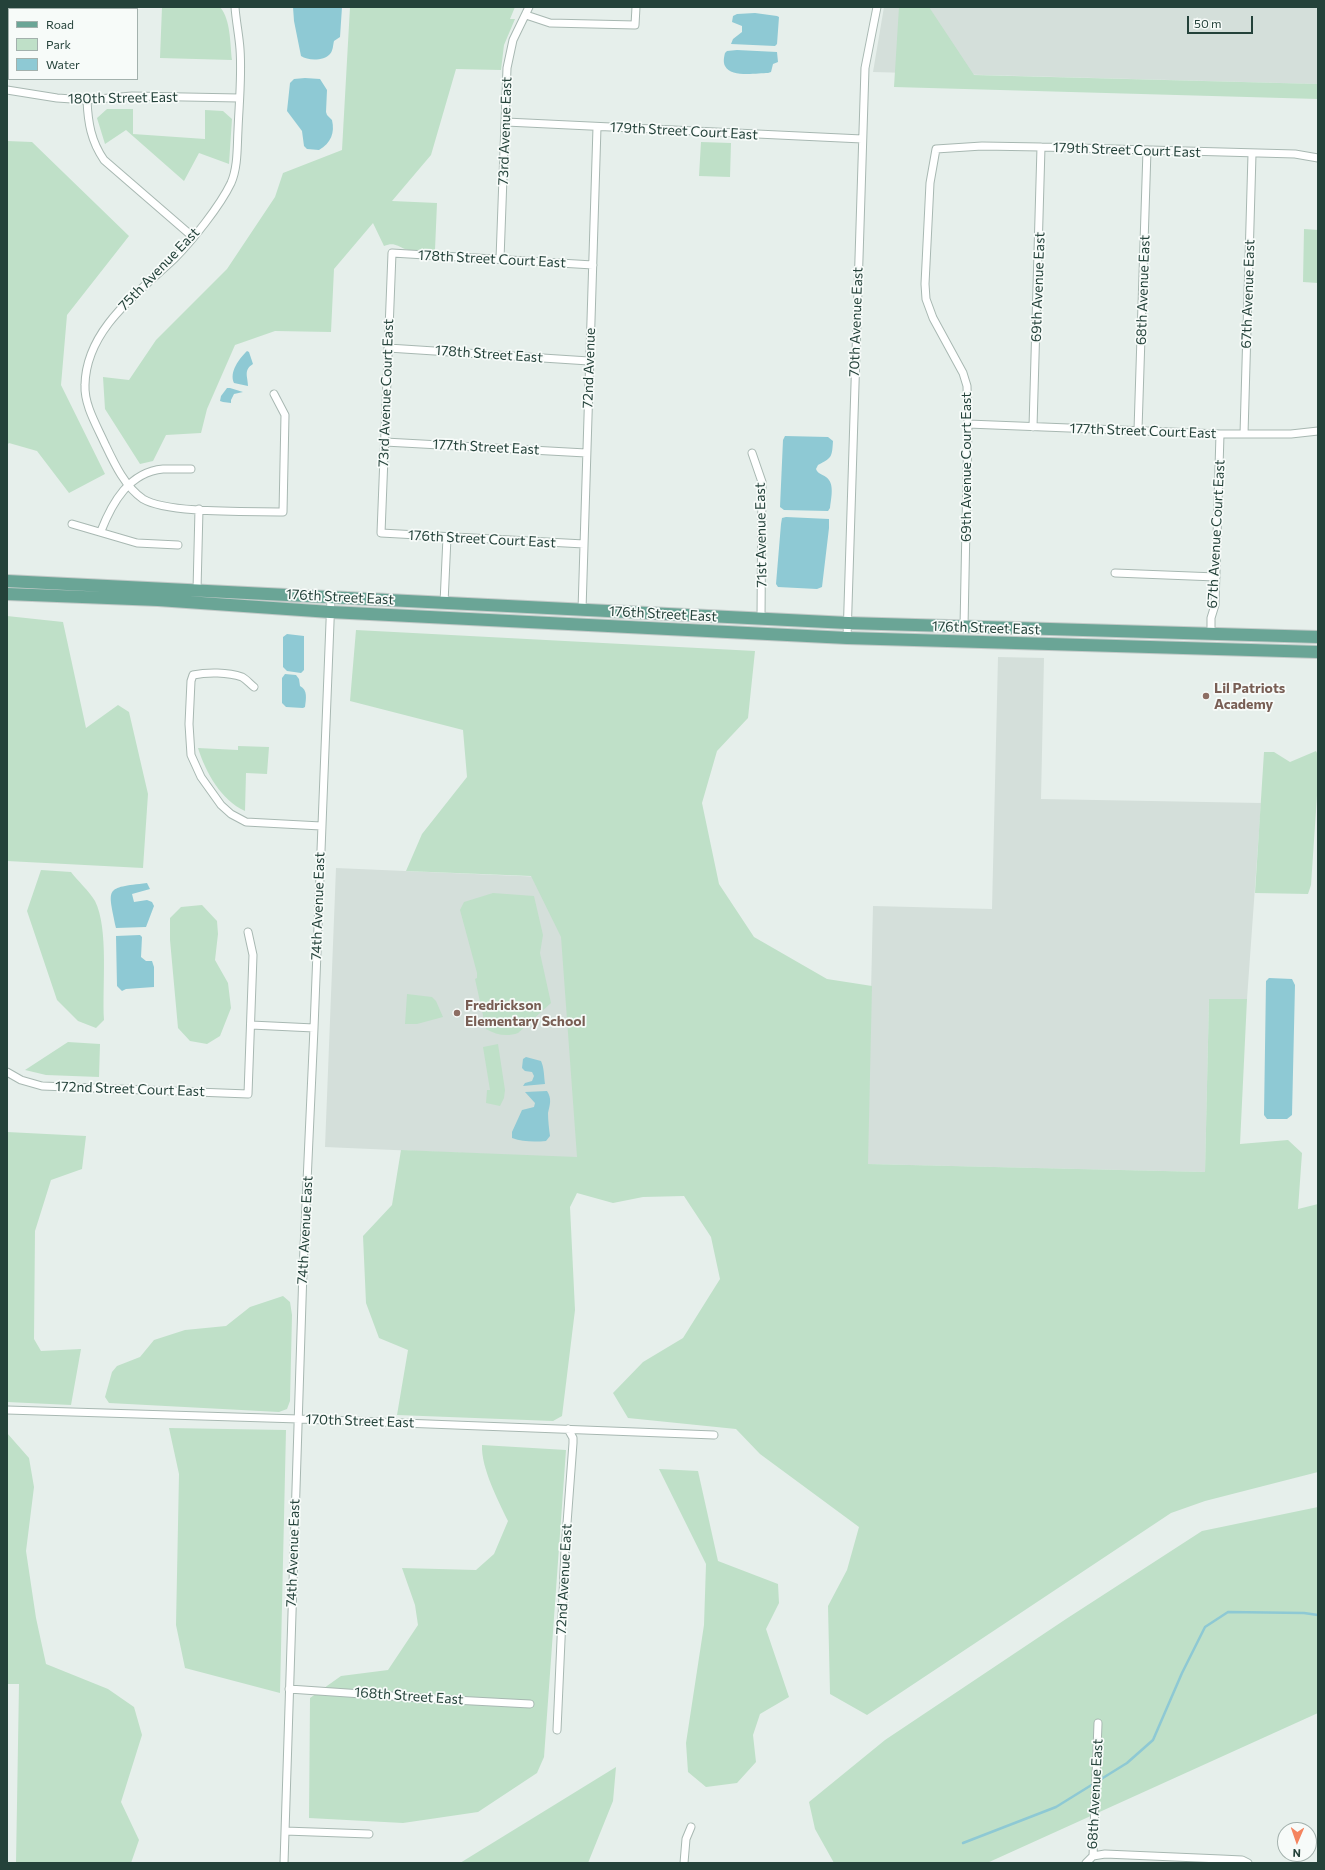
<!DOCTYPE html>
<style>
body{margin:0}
#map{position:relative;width:1325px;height:1870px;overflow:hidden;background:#e6efeb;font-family:Commissioner,sans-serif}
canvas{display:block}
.frame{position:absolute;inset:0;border:8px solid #24423a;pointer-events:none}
.legend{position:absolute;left:8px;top:8px;width:130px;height:72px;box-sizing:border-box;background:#f7fbf9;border:1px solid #a3b1ad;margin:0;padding:5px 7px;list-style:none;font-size:12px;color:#24423a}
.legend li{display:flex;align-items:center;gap:8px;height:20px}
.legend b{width:20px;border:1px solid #a3b1ad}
.north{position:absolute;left:1277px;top:1822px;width:40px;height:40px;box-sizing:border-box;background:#f7fbf9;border:1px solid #a3b1ad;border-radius:50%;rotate:182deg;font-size:11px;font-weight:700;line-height:16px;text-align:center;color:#24423a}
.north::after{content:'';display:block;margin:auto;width:14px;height:18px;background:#f4845f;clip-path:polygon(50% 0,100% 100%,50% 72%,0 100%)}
.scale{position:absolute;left:1187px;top:16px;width:66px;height:18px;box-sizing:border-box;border:2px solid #24423a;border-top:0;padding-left:5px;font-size:12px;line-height:14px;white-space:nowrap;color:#24423a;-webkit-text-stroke:3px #f7fbf9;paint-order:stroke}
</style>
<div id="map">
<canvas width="1325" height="1870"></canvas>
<div class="frame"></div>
<ul class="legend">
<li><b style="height:5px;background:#6aa596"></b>Road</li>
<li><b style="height:11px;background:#bfe0c8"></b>Park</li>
<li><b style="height:11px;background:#8ec9d4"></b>Water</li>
</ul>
<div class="north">N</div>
<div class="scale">50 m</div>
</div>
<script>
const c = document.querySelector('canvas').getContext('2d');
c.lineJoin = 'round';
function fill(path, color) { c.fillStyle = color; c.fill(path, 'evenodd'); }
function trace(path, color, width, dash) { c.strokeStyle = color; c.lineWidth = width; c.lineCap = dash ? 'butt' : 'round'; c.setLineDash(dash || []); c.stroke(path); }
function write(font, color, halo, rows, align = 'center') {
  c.font = font + ' Commissioner,sans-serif'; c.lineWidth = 3.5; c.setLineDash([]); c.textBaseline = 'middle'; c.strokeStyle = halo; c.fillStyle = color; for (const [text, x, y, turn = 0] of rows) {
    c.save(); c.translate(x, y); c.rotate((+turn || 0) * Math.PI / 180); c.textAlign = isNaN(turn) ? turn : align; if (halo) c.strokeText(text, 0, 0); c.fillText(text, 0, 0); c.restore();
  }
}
fill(new Path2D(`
 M884 7H1318V84L873 72Z
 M998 657 1044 658 1041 799 1261 803 1247 999H1209L1205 1172 867 1164 873 906 992 909Z
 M336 868 589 879 577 1158 325 1147Z`), '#d4dfda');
fill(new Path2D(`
 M162 7H220C231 20 230 44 232 60L160 58Z
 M350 7H515L510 19H515L504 45 501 70 456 69 431 155 392 201 437 203 435 250C426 250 413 252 405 249 397 246 394 242 384 246L373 223 334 269 331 332 275 331 235 345 207 409 201 433 166 435 153 461 140 464 105 409 103 377 129 380 156 340 227 269 275 197 283 173 342 150Z
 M899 7H929L974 75 1318 84V99L894 87Z
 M107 109H133V134L205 139V110L223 111 232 119 229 164 199 153 184 181 126 130 105 144 97 118Z
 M7 141 32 142 129 236 67 315 61 385 105 474 69 493 37 451 9 443 7 445Z
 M701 142 731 143 730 177 699 176Z
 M1304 229 1318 230V283L1303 282Z
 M7 616 63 622 86 728 118 705 129 712 148 794 143 868 7 861Z
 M356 630 755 651 748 718 717 751 702 803 719 884 754 937 827 979 872 986 868 1164 1205 1172 1209 999H1247L1240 1144 1288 1140 1302 1153 1298 1209 1318 1204V1472L1205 1501 1171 1513 867 1715 830 1694 828 1606 847 1570 859 1527 760 1454 736 1429 628 1418 613 1393 643 1362 683 1338 720 1279 711 1237 684 1196 643 1197 613 1203 577 1193 570 1207 575 1310 562 1416 553 1421 397 1415 408 1350 379 1338 366 1303 363 1236 392 1205 401 1150 577 1157 561 937 531 876 406 871 422 834 467 777 463 730 350 701Z
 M238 746 269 747 267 774 246 773 245 811C221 800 206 773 198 748L238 750Z
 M1316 751 1318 755V781L1311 885 1308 894 1255 893 1264 752H1274L1290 762Z
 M41 870 71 872C78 881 89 891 95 901 109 929 102 987 104 1020L96 1028 78 1021 57 1000 27 911Z
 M493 893 534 896 543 935 540 953 551 1003 518 1033C507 1037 496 1035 486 1029L475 979 477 978V973L460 910 464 902Z
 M202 905 217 921 218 934 215 960 228 983 231 1008 220 1036 207 1044 190 1041 178 1028 170 940V918L181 907Z
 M407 994 432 997 436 1001 443 1017 417 1024H405Z
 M68 1042 100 1044 99 1077 46 1075 25 1070Z
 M498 1044 505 1090 504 1098 500 1106 486 1103 487 1090H490L483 1047Z
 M7 1132 86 1136 82 1169 51 1180 35 1231 34 1339 41 1351 81 1349 71 1405 7 1402Z
 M283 1296 290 1302 292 1315 290 1401 287 1409 279 1412 109 1403 105 1397 112 1372 117 1366 140 1357 154 1340 185 1330 226 1326 250 1307Z
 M169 1428 286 1430 280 1693 185 1668 176 1625 179 1474Z
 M7 1433 29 1458 34 1487 26 1551 36 1618 46 1664 108 1689 134 1707 142 1735 121 1802 139 1840 131 1863H16L19 1684H7Z
 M482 1445 566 1450 544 1757 537 1773 478 1812 403 1823 309 1818 310 1698 341 1676 388 1670 418 1625 415 1605 402 1568 476 1570 494 1554 508 1521C498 1500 481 1468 482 1445Z
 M659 1469 698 1471 718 1561 778 1584 779 1603 766 1629 789 1697 760 1714 753 1735 756 1762 737 1783 706 1787 688 1772 686 1743 704 1625 706 1564Z
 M1318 1507V1713L987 1863H834L815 1829 809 1802 885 1740 1066 1619 1202 1531Z
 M616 1767 613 1801 588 1863H460Z`), '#bfe0c8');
fill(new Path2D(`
 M293 7H342L340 37 334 41C333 45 333 51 330 54 324 61 308 61 301 56L294 21Z
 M755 13 777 16 779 17 777 44 775 46 731 44 733 39 742 32V26L732 22 733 16 737 14Z
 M737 50 777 52 778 62 773 64 771 72 768 73C757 73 731 78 725 66 723 62 724 57 725 53L727 51Z
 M305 78 320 79 327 90 326 112 327 115 332 120C335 133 331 143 319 150L307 149 304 146 302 131 287 111 290 83 294 79Z
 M247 351 249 352 253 364C243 370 248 377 248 386L234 383C229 372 239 359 247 351Z
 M227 388H230L243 392 234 394 231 400V403L223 402 220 401 221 396Z
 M785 436 828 437 833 441C832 457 832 458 818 465L816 469C818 474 822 474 826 477 835 483 831 498 830 508L828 511 784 510 780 507 783 440Z
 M786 517 829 519V528L822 587 817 589 778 587 776 584 781 524 782 518Z
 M287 634 304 636V670L301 673 287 671 283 667V637Z
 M285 674 296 675 299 679 300 686C308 690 306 699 305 707L303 708 286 707 282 703V678Z
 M147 883 150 889 132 894 134 902 147 900 152 902 154 906 146 927 116 928C108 887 104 888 147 883Z
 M140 935 142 937 141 957 146 961H152L154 967V987L126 989 122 991 117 986 116 936Z
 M1269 978 1292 979 1295 985 1292 1115 1287 1119H1267L1264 1115 1266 981Z
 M526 1057 541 1061C544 1067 544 1076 545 1084L523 1086 525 1083 532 1081 534 1076 532 1072 525 1071 522 1068 523 1059Z
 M547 1091C552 1099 550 1104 548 1113 548 1120 549 1129 550 1136L546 1141C534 1142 523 1142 512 1138V1132L522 1110 534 1107 535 1103 525 1092Z`), '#8ec9d4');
trace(new Path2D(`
 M963 1843 1056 1807 1127 1763 1153 1740 1182 1673 1205 1627 1228 1612 1304 1613 1318 1615`), '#8ec9d4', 2.5);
const minor = new Path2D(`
 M235 7C236 21 239 35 240 49 242 76 239 104 238 130 237 147 238 167 231 183 220 206 192 241 174 259 138 293 86 329 85 385 84 405 97 426 105 444 114 463 125 487 143 499 168 514 251 511 283 512L285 415 274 394
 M526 15 550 23 635 25 636 7
 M7 90 57 98 87 100 132 96 239 98
 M87 100C88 123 91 141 104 160L193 237
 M506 122 862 139
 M500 259 507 68 513 40 529 7
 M388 348 589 361
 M968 424 1220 434H1291L1318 431
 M1033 427 1041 147
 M1138 430 1147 150
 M1244 434 1252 154
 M385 442 586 453
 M752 453 762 482 761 619
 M72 524 137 543 178 545
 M101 531C112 503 129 472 163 469 172 469 182 469 191 469
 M584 544 381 533 392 253 593 265
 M1115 573 1216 577
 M197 590 199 509
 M444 603 447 537
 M582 610 597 127
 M964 627 968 424 967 386 963 373 933 318 926 299 925 284 930 183 936 149 982 146 1041 147 1295 154 1318 158
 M1211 635V618L1215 605 1220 434
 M847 638 865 68 877 7
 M254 687C250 684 246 679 242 677 228 672 207 672 193 675L191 681 189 724 191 755 201 777 221 805 231 814 246 822 321 826
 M251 1025 314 1028
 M7 1072 21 1080 42 1086 248 1094 253 955 248 932
 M7 1410 299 1419 714 1435
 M289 1689 435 1699 530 1704
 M557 1730 565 1550 573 1443V1438L568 1429
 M285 1831 369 1834
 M1093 1856 1098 1723
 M284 1863 303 1270 314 1028 331 597
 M684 1863 686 1839 691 1827
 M1086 1863 1093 1856 1105 1854 1221 1859 1242 1860 1248 1863`);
const primary = new Path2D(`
 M7 581 848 623 1318 637
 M7 594 158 600 330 612 847 638 1318 652`);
trace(minor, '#a8b8b2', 9);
trace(primary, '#c2cac8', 14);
trace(minor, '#fff', 7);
trace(primary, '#6aa596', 12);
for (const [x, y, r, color] of [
 [1206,696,4,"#8d6e63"],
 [457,1013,4,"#8d6e63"]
]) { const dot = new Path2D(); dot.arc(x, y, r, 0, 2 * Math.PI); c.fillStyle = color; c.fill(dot); trace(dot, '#f7fbf9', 1.5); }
write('14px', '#24423a', '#f7fbf9', [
 ["180th Street East",123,98,-1],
 ["73rd Avenue East",505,131,-88],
 ["179th Street Court East",684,131,3],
 ["179th Street Court East",1127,150,2],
 ["178th Street Court East",492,259,3],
 ["75th Avenue East",159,269,-46],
 ["69th Avenue East",1038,287,-88],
 ["68th Avenue East",1143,290,-88],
 ["67th Avenue East",1248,294,-88],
 ["70th Avenue East",856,322,-88],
 ["178th Street East",489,354,4],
 ["72nd Avenue",589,368,-88],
 ["73rd Avenue Court East",386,393,-88],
 ["177th Street Court East",1143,431,2],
 ["177th Street East",486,447,3],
 ["69th Avenue Court East",966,467,-90],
 ["67th Avenue Court East",1216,534,-87],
 ["71st Avenue East",761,535,-91],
 ["176th Street Court East",482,539,3],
 ["176th Street East",340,597,3],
 ["176th Street East",663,614,3],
 ["176th Street East",986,628,2],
 ["74th Avenue East",318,906,-88],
 ["172nd Street Court East",130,1089,2],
 ["74th Avenue East",305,1230,-87],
 ["170th Street East",360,1421,2],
 ["74th Avenue East",293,1553,-88],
 ["72nd Avenue East",564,1579,-87],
 ["168th Street East",409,1696,4],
 ["68th Avenue East",1095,1794,-87]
]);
write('bold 14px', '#785e54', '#f7fbf9', [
 ["Lil Patriots",1214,688],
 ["Academy",1214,704],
 ["Fredrickson",465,1005],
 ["Elementary School",465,1021]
], 'left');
</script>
